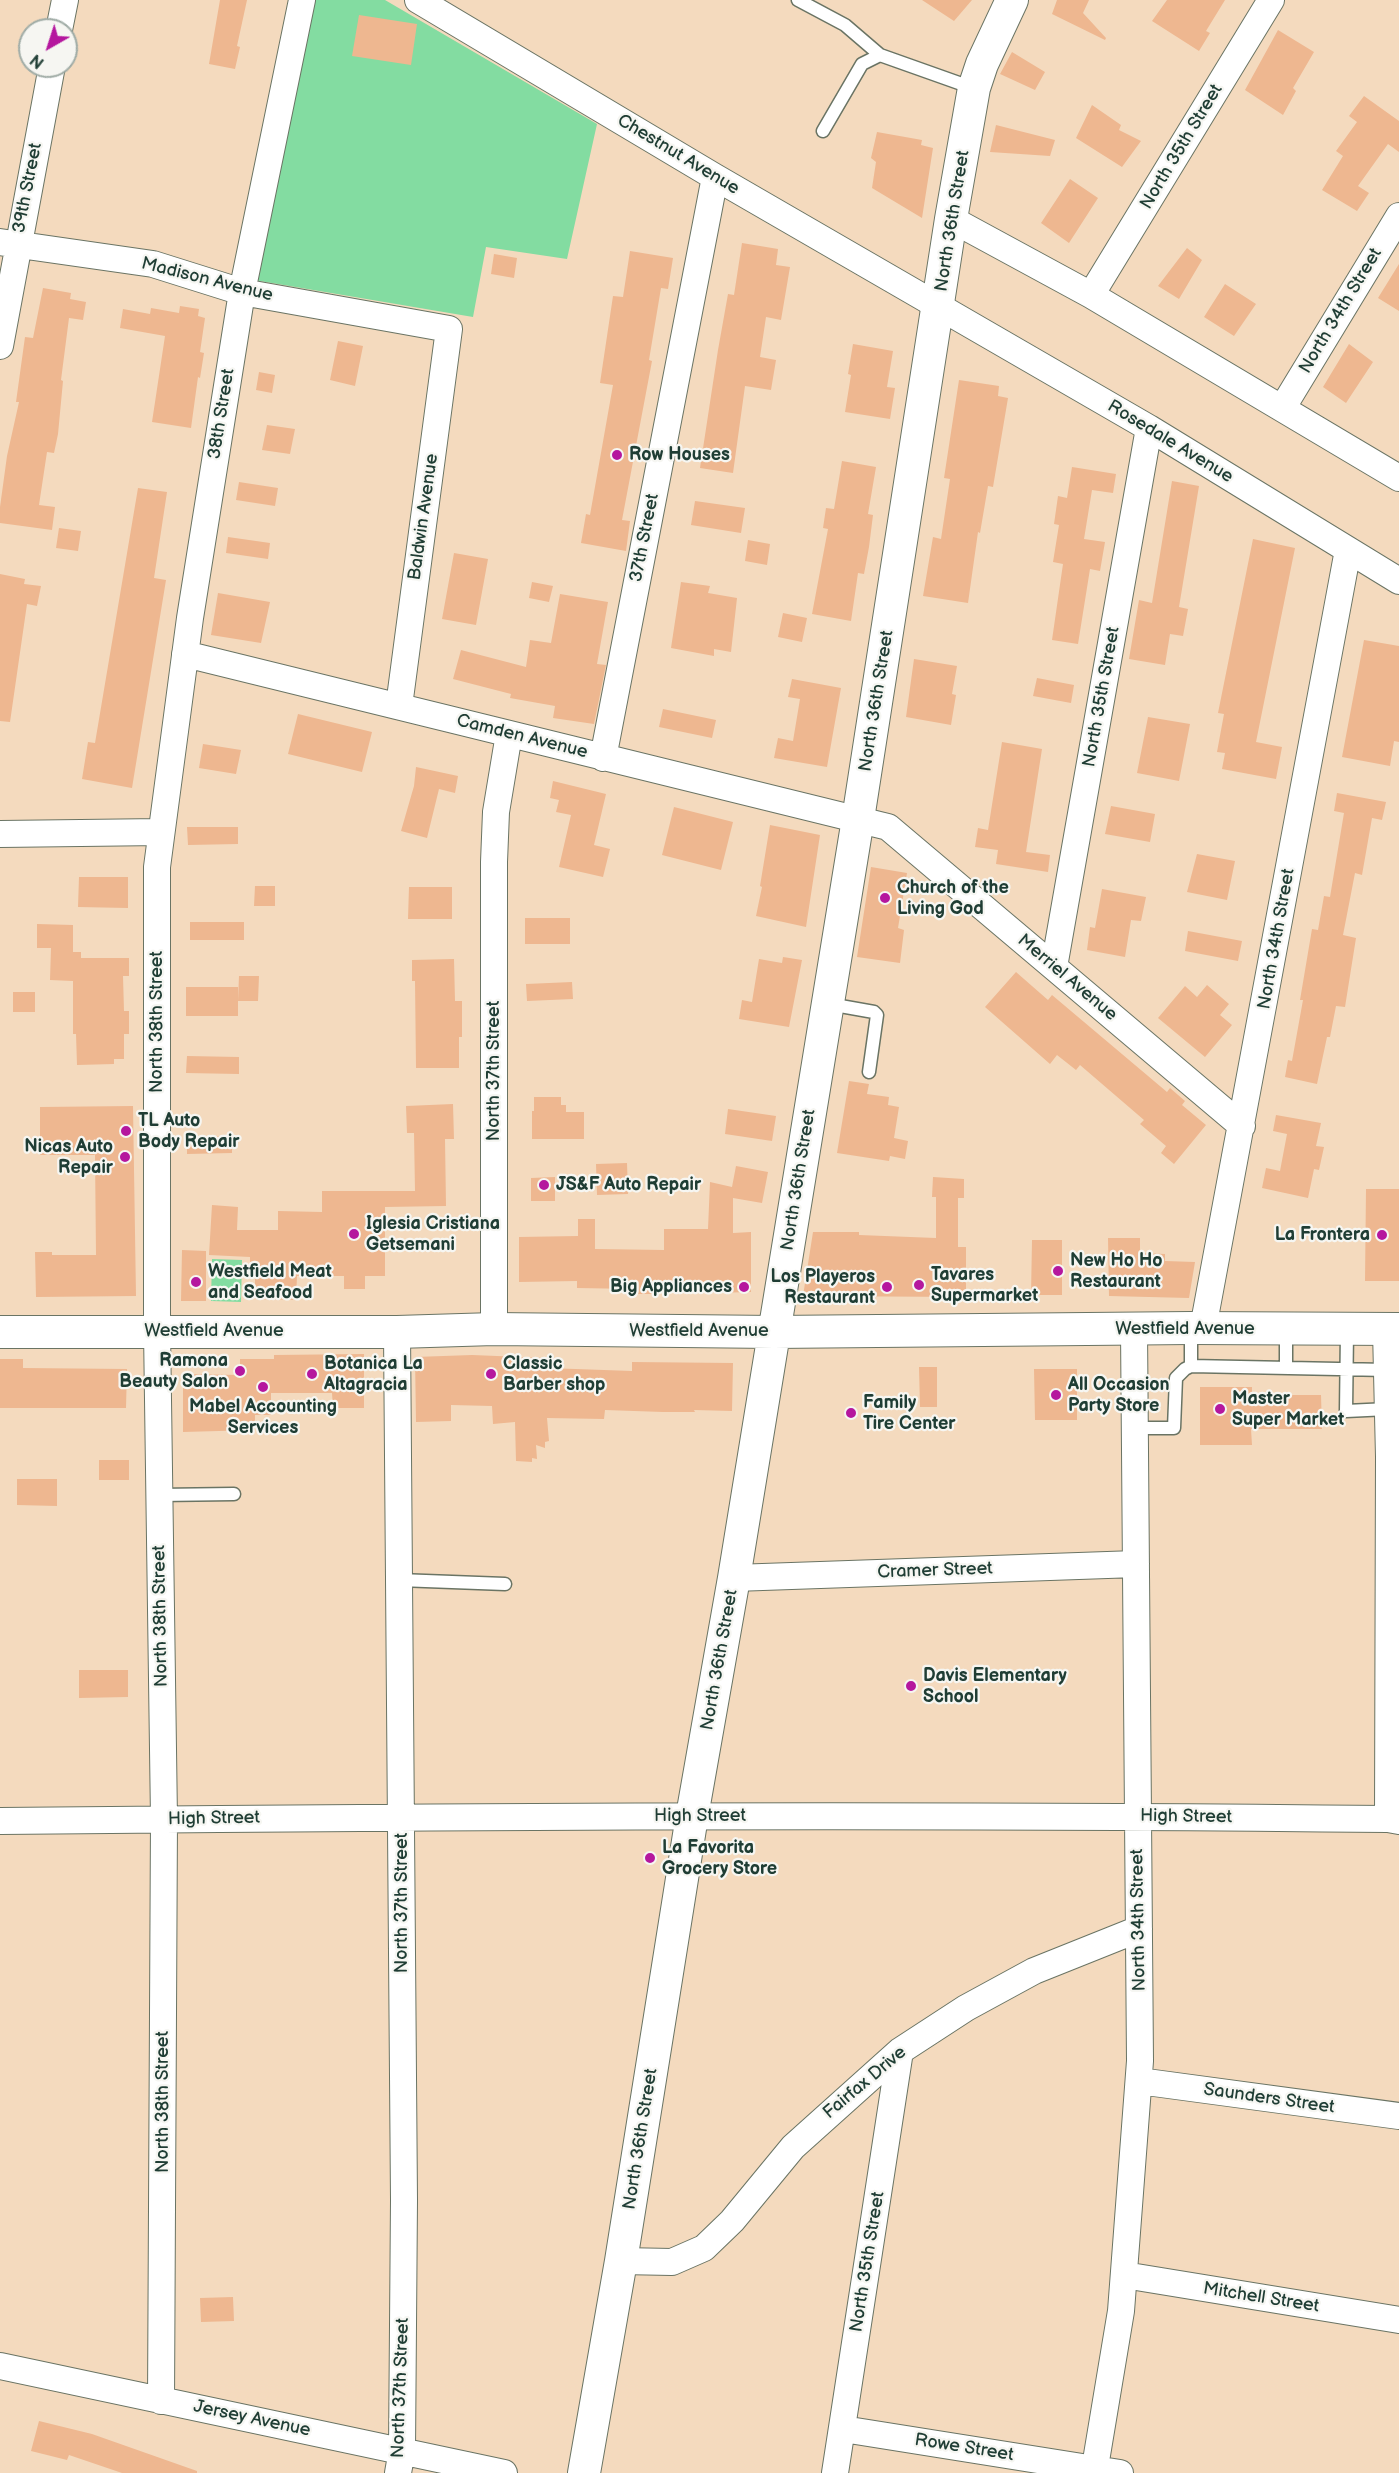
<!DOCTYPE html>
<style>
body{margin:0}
#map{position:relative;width:1399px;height:2473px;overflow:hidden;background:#f4dabe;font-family:"Balsamiq Sans",sans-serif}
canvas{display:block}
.north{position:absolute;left:18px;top:18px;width:60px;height:60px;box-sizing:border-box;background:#f6f6f2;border:2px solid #a0aca6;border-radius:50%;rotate:219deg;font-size:16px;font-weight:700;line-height:24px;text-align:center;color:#1f3d34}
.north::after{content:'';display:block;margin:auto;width:21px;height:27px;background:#b5179e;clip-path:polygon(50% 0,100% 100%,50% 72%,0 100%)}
</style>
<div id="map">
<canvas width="1399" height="2473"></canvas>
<div class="north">N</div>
</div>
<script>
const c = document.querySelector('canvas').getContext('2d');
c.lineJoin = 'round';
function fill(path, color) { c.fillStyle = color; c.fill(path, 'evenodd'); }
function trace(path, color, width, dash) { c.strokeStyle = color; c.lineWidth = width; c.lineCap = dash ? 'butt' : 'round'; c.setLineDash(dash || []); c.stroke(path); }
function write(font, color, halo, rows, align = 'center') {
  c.font = font + ' "Balsamiq Sans",sans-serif'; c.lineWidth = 4.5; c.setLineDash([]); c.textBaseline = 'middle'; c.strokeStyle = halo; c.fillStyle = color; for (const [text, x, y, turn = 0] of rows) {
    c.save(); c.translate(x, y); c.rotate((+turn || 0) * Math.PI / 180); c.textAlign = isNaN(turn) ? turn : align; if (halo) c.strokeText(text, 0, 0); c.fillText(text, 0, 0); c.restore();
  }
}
fill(new Path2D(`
 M308 0H385L597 124 567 259 486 247 473 317 254 280Z
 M212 1259 242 1260 241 1302 211 1301Z`), '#83dca1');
fill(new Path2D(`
 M220 0H247L237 46 240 47 235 69 209 64Z
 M922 0H972L954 21Z
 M1057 0H1089L1083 13 1106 38 1105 40 1052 14Z
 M1167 0H1225L1206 31 1210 33 1199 51 1152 21Z
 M359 15 417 24 411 65 352 56Z
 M1278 30 1314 52 1293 88 1296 91 1283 115 1245 90Z
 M1012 52 1045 72 1035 90 1000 74Z
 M1364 96 1399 121V152L1388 144 1358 186 1369 193 1357 211 1322 190 1343 156 1336 151 1357 122 1349 116Z
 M1092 105 1121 125 1119 130 1141 141 1122 167 1076 138Z
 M996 125 1055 140 1050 156 990 152Z
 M877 132 922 140 921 145 933 148 922 218 872 188 876 162 871 158Z
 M1070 179 1098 198 1069 243 1041 223Z
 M742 243 778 249 776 265 790 267 781 320 766 317 760 357 776 360 771 390 745 386 733 473 700 468 718 350 728 294 734 295Z
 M1187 248 1202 260 1179 299 1158 286Z
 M630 251 673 258 668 289 661 288 649 360 652 361 622 520 630 521 626 551 581 543 586 514 590 515 613 385 600 383 613 296 623 297Z
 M494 254 517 258 514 278 491 274Z
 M1399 264V311L1378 298Z
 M1225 284 1256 304 1234 336 1204 317Z
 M43 288 71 293 70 299 86 302 83 320 69 318 61 380 63 381 58 434 54 453 47 452 39 505 55 507 52 530 0 523V507L7 456 19 402H16L25 337 33 338Z
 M180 306 199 309 198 316 205 318 200 352 204 353 200 378 198 377 191 428 152 422 165 336 120 328 123 309 150 314 151 308 179 313Z
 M338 341 363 346 355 386 330 380Z
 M853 344 893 351 887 387 895 388 890 419 845 412 851 375 848 374Z
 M1349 344 1373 362 1346 403 1323 387Z
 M259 372 275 375 272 393 256 390Z
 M959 380 999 386 998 396 1008 398 993 487 988 486 980 533 978 532 968 603 923 596 933 537 941 539 950 479 944 478Z
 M267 425 295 429 290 454 262 450Z
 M842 461 876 467 868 514 873 515 869 547 864 574 858 573 851 621 812 614 828 529 823 528 826 508 834 509Z
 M1072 467 1116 474 1113 493 1092 490 1084 539 1105 542 1100 571 1090 569 1078 644 1052 640 1063 564 1053 562 1059 525 1054 524 1058 496 1067 498Z
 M1172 481 1199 486 1179 607 1188 609 1183 636 1170 634 1165 665 1129 659 1139 600 1152 603Z
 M239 482 278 488 275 506 236 500Z
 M138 488 167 492 154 578 166 580 132 788 82 779 88 742 95 743Z
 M695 501 745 508 741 533 691 525Z
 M59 528 81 531 78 551 56 548Z
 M228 537 270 543 268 559 226 553Z
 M1253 539 1295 548 1256 742 1282 747 1276 779 1222 769 1225 753 1217 752 1224 714 1218 713Z
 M748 540 770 544 767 565 745 561Z
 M454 553 488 559 476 625 442 619Z
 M0 574 25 579 24 584 41 586 37 606 27 604 10 722 0 721Z
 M532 582 553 586 549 602 529 598Z
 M681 582 710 586 708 593 737 598 731 652 714 649V656L671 648Z
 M218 593 270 602 261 643 211 635Z
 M560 594 608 602 597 664 606 665 594 724 553 718 555 706 510 698 511 694 453 679 461 650 526 667 530 640 551 643Z
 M783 613 807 618 802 642 778 637Z
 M1364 640 1399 646V742L1394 741 1390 766 1342 757Z
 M914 659 957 666 952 694 956 695 951 725 906 717Z
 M1037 678 1074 685 1071 703 1033 696Z
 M792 679 841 688 827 767 774 758 778 738 793 741 800 699 788 697Z
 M663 709 716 720 712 738 659 727Z
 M298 714 372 732 362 772 288 754Z
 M1148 717 1190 724 1179 781 1137 773Z
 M1002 742 1042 749 1026 852 1050 855 1048 872 996 864 998 850 975 847 978 828 988 830Z
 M203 744 241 750 236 774 199 768Z
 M416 767 458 776 455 793 439 789 427 838 401 831 414 786Z
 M553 781 606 794 594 845 610 849 603 877 559 867 571 815 556 812 559 800 550 798Z
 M1337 793 1386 802 1382 820 1372 818 1362 875 1355 873 1343 935 1356 938 1345 1007 1336 1006 1330 1037H1327L1317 1084 1285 1077 1288 1060 1292 1061 1303 1000H1300L1312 929 1318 930 1324 896 1330 897 1344 813 1334 811Z
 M1111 806 1155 814 1150 842 1105 834Z
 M674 807 733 822 721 870 662 855Z
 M770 825 820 835 806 927 756 916 762 887 760 886Z
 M187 827H238V844L188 845Z
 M1197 854 1235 861 1227 900 1187 892Z
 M871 867 907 873 898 928 904 930 900 963 857 957Z
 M79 877H128V908L78 907Z
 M255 886H275V906H254Z
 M409 887H452V919H408Z
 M1102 889 1146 897 1141 921 1131 920 1125 957 1087 950 1090 927 1095 928Z
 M525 918H570V944H525Z
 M190 922H244V940H190Z
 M37 924 73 925V952H81V958H129V976H123L124 1011H129V1034H124V1059H114V1064L77 1065 76 1034H73V981L50 980 51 948H37Z
 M1188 931 1242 941 1238 961 1185 951Z
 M783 957 802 960 789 1027 739 1019 742 1000 752 1002 759 959 782 963Z
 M454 959 455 1001H462V1037H459V1068H416L415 981H412V960Z
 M1016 972 1048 1000 1052 995 1167 1092 1170 1088 1185 1101 1182 1105 1206 1125 1174 1164 1161 1153 1166 1146 1140 1124 1144 1120 1080 1065 1076 1070 1057 1055 1050 1064 985 1007Z
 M239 976H259L258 1001H238V1016H186V987H238V1001Z
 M572 982 573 999 527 1001 526 984Z
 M1207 985 1229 1004 1220 1015 1232 1025 1205 1057 1158 1018 1185 986 1197 997Z
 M13 992H35V1012H13Z
 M187 1056 239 1057V1074L186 1073Z
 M849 1081 869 1084 867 1094 889 1097 888 1105 899 1107 894 1138 908 1141 905 1159 890 1156 889 1161 837 1153Z
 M534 1097H561V1105H566V1112H584V1139H532V1111H534Z
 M453 1104 454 1139H445L446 1206 385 1207V1276H365V1289H344V1276H297L296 1300 255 1299V1268H250V1257L209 1255 212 1205 238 1207 237 1230H278V1211L322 1212V1191H415L414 1133H407L406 1106Z
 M133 1106 136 1296 36 1297 35 1252H52V1255H96L95 1155H40V1107Z
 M728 1109 776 1116 772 1141 725 1134Z
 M1276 1115 1321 1123 1316 1146 1324 1147 1319 1170 1314 1169 1308 1198 1262 1188 1266 1168 1280 1171 1287 1134 1273 1131Z
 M232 1136V1153L187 1154V1137Z
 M627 1163 628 1194 597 1195 596 1164Z
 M736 1166 768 1172 762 1203 733 1198V1233L751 1232V1292L711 1293V1282H658V1294H634V1289L577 1288V1281L519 1282V1237L578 1236V1219H595V1249L664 1250V1229H708L710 1182 732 1187Z
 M555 1177V1201H531V1178Z
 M933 1177 964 1179V1198H958V1247H966V1297L803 1296 813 1232H859V1235L936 1238V1197H932Z
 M1366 1189H1399V1281H1365Z
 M1108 1238H1140V1253L1165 1254V1261L1195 1262 1189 1298 1109 1296Z
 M1032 1240H1062V1295H1031Z
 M182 1250 206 1251V1301H181Z
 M364 1354V1408H333L332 1393H271V1415H255V1430L183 1432V1374L240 1375V1359H274V1355Z
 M472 1355 547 1358V1368L632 1371V1362L733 1363 732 1411 694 1410 695 1412H663L605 1410 604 1419 547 1418 549 1441 545 1442V1448L536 1445 537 1459 532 1458V1462L516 1461 515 1422 493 1424 492 1406 451 1405V1421L416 1422 415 1357Z
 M0 1359H23V1368L127 1369 126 1408H0Z
 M919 1367H937V1407H920Z
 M1034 1369H1077V1420H1035Z
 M1200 1387H1252V1395H1321L1322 1429H1251L1252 1445H1200Z
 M99 1460H129V1480H99Z
 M17 1479H57V1506L17 1505Z
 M79 1670H128V1697L79 1698Z
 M233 2297 234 2321 201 2322 200 2298Z
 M39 2421 92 2434 197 2471V2473H122L69 2455 67 2460 31 2451Z`), '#eeb790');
const service = new Path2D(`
 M798 0 845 25 880 55
 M823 131 862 64 880 55 973 88
 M829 1004 874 1012 877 1015 869 1072
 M1191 1328V1366
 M1286 1330V1368
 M1347 1331 1346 1411 1388 1409
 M1135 1428H1174L1176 1378 1185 1369 1191 1366 1387 1370
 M159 1495 234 1494
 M399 1580 505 1584`);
const minor = new Path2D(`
 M418 0 715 177 1149 428 1399 581
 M59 30 65 0
 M951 219 1091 295 1399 478
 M0 242 153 264 242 292 449 329 399 706
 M1091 295 1271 0
 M0 346 52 66
 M1283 407 1399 216
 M185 654 888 827 1242 1126
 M603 758 715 177
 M0 834 161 832
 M1054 967 1149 428
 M1203 1328 1348 550
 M494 1329V862L496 812 509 734
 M1386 1330 1389 1457 1388 1819
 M397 1332 404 2200 402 2450 398 2473
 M734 1578 1136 1564
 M0 1821C463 1816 925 1814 1388 1819L1399 1821
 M1139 2081 1399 2116
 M621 2261 672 2262 704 2248 732 2221 793 2147 900 2051 966 2008 1034 1971 1139 1929
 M1124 2275 1399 2320
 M0 2366 504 2473
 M161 2401 164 1819 157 1330V867L190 618 242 292 302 0
 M843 2429 1120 2473
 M835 2473 900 2051
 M1094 2473 1121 2311 1140 2061 1134 1329`);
const tertiary = new Path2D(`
 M0 1332H397L494 1329 774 1332 1191 1328 1399 1329
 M584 2473 621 2261 692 1816 734 1578 858 819 951 219 974 88 982 64 1012 0`);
trace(service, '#6a7464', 15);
trace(minor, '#6a7464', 28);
trace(tertiary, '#6a7464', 34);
trace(service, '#fff', 12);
trace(minor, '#fff', 26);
trace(tertiary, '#fff', 32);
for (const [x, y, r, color] of [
 [617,455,6,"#b5179e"],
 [885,898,6,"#b5179e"],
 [126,1131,6,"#b5179e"],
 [125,1157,6,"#b5179e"],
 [544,1185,6,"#b5179e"],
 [354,1234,6,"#b5179e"],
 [1382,1235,6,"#b5179e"],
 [1058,1271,6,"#b5179e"],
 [196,1282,6,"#b5179e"],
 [919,1285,6,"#b5179e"],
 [744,1287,6,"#b5179e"],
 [887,1287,6,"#b5179e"],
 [240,1371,6,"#b5179e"],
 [312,1374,6,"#b5179e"],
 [491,1374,6,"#b5179e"],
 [263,1387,6,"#b5179e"],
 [1056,1395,6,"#b5179e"],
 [1220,1409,6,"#b5179e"],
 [851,1413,6,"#b5179e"],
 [911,1686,6,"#b5179e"],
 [650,1858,6,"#b5179e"]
]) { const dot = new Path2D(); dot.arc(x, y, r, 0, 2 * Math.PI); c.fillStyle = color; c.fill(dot); trace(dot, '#f6f6f2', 2); }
write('18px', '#1f3d34', '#f6f6f2', [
 ["North 35th Street",1182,147,-59],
 ["Chestnut Avenue",678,155,31],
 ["39th Street",28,188,-79],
 ["North 36th Street",953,221,-81],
 ["Madison Avenue",207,280,14],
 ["North 34th Street",1341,311,-59],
 ["38th Street",222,414,-81],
 ["Rosedale Avenue",1170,442,31],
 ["Baldwin Avenue",424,517,-82],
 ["37th Street",645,538,-79],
 ["North 35th Street",1102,697,-80],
 ["North 36th Street",877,701,-81],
 ["Camden Avenue",522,737,14],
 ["North 34th Street",1277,939,-80],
 ["Merriel Avenue",1067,978,40],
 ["North 38th Street",157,1022,-90],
 ["North 37th Street",494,1071,-90],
 ["North 36th Street",799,1180,-81],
 ["Westfield Avenue",1185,1329],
 ["Westfield Avenue",214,1331],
 ["Westfield Avenue",699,1331],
 ["Cramer Street",935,1571,-2],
 ["North 38th Street",161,1616,-91],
 ["North 36th Street",720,1660,-80],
 ["High Street",700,1816],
 ["High Street",1186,1817,1],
 ["High Street",214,1819,-1],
 ["North 37th Street",402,1903,-90],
 ["North 34th Street",1139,1920,-91],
 ["Fairfax Drive",865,2083,-40],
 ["Saunders Street",1269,2099,8],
 ["North 38th Street",163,2102,-90],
 ["North 36th Street",641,2139,-81],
 ["North 35th Street",868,2262,-81],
 ["Mitchell Street",1261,2298,9],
 ["North 37th Street",401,2388,-88],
 ["Jersey Avenue",252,2419,12],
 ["Rowe Street",964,2448,9]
]);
write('bold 18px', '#1f3d34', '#f6f6f2', [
 ["Row Houses",629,455],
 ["Church of the",897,888],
 ["Living God",897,909],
 ["TL Auto",138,1121],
 ["Body Repair",138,1142],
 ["Nicas Auto",113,1147,"right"],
 ["Repair",113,1168,"right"],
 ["JS&F Auto Repair",556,1185],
 ["Iglesia Cristiana",366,1224],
 ["Getsemani",366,1245],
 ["La Frontera",1370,1235,"right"],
 ["New Ho Ho",1070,1261],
 ["Restaurant",1070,1282],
 ["Westfield Meat",208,1272],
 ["and Seafood",208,1293],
 ["Tavares",931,1275],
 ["Supermarket",931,1296],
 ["Los Playeros",875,1277,"right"],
 ["Restaurant",875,1298,"right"],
 ["Big Appliances",732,1287,"right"],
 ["Ramona",228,1361,"right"],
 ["Beauty Salon",228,1382,"right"],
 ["Botanica La",324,1364],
 ["Altagracia",324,1385],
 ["Classic",503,1364],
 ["Barber shop",503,1385],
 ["All Occasion",1068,1385],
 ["Party Store",1068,1406],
 ["Master",1232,1399],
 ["Super Market",1232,1420],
 ["Family",863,1403],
 ["Tire Center",863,1424],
 ["Mabel Accounting",263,1407,"center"],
 ["Services",263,1428,"center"],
 ["Davis Elementary",923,1676],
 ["School",923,1697],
 ["La Favorita",662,1848],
 ["Grocery Store",662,1869]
], 'left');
</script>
